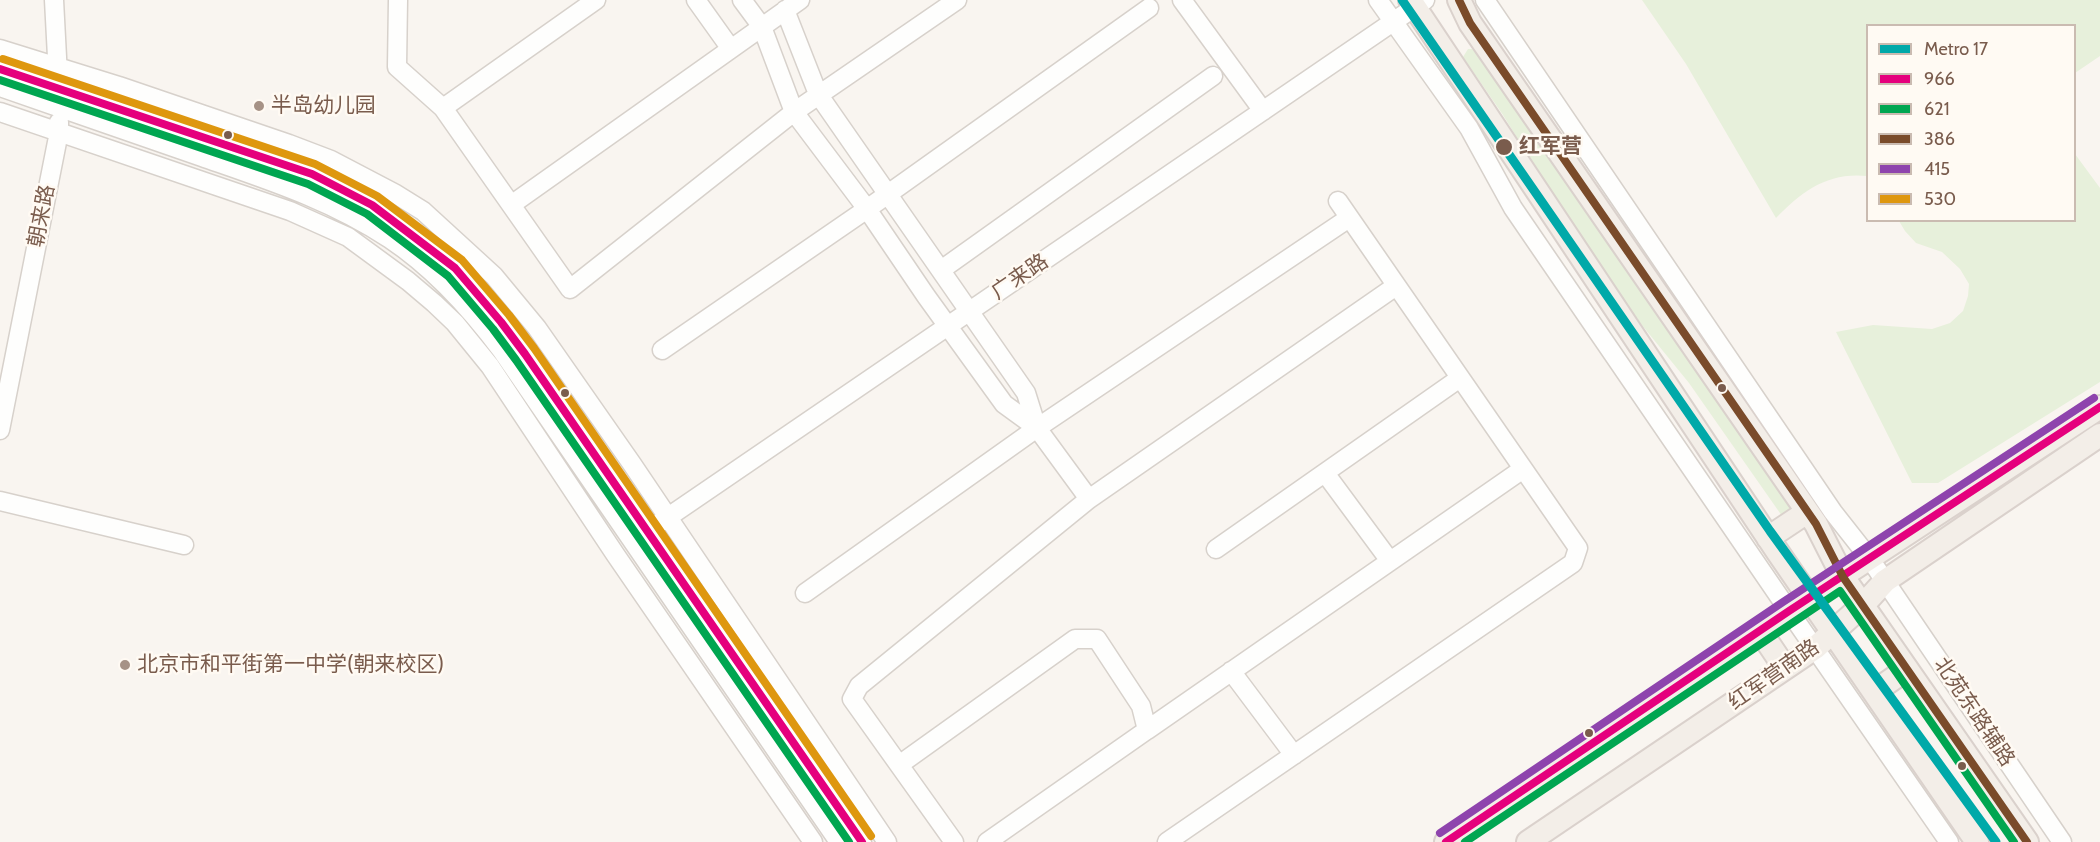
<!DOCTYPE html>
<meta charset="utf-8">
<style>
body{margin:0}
#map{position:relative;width:2100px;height:842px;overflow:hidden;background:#f9f5f0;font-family:Cabin,sans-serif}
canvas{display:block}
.legend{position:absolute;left:1866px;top:24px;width:210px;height:198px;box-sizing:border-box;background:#fffaf3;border:2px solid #cabbb1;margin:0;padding:8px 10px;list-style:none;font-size:18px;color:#7a5c4d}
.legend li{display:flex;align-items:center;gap:12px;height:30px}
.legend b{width:30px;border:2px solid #cabbb1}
</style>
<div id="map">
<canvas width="2100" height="842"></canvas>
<ul class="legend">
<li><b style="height:8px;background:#00a9a9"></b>Metro 17</li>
<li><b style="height:8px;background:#e5007d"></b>966</li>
<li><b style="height:8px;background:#00a651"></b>621</li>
<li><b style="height:8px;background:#7a4b2a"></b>386</li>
<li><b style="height:8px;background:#8e44ad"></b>415</li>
<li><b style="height:8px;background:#de970f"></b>530</li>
</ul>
</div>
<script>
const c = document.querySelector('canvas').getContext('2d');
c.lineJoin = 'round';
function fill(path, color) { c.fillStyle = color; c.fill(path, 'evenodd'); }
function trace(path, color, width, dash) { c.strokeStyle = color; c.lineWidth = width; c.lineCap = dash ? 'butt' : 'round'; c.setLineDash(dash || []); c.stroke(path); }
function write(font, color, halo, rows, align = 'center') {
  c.font = font + ' Cabin,"Noto Sans SC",sans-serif'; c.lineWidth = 5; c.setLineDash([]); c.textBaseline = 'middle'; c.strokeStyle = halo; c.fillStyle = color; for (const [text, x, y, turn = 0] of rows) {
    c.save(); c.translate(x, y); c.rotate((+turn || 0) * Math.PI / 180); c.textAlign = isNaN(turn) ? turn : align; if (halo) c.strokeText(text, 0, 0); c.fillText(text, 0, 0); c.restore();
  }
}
fill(new Path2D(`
 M1642 0H2100V56L2075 73 2074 26H1868L1867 176C1828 172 1802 191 1776 218L1686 64Z
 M1468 49H1472L1475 52 1536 140 1593 217 1793 508 1782 516 1689 383 1641 324 1546 185 1503 115 1463 57Z
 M2075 154 2100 188V382L1938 483H1912L1836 332 1873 325 1932 329 1950 323 1963 311 1968 296 1969 284 1960 269 1942 252 1916 243 1905 231 1899 221 2074 220Z`), '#e7f0db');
const minor = new Path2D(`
 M54 0 58 76
 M398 0 397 67 443 108 570 289 794 112 957 0
 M696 0 731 49
 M742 0 762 27 794 112 867 209 926 296 1004 404 1037 428 1089 499
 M1182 0 1263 111
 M1378 0 1469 128 1513 208 1789 611 1949 842
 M1485 0 1833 512 1870 559 2062 842
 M785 10 818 94 1026 393 1037 428
 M0 49 119 86 289 144 331 160 394 193 423 211 494 276 537 328 632 464 887 842
 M0 69 312 174 372 205 407 230 455 268 501 322 525 354 862 842
 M0 87C67 110 135 134 202 157 268 180 331 200 390 239 435 269 470 308 502 351L839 842
 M443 108 596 0
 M0 112 290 211 348 237 408 281 434 303 455 323 490 366 615 554 813 842
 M511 205 800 0
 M941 270 1213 76
 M662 350 867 209 1149 8
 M0 430 59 132V122
 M1325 473 1390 561
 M0 501 184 545
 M658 524 1425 0
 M1216 549 1460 378
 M805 593 1037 428 1349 218
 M1231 671 1294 755
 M1147 730 1523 469
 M899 765 1075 639H1097L1141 706 1147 730 987 842
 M954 842 852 699 859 686 1089 499 1396 286
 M1167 842 1573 563 1578 548 1338 201`);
const major = new Path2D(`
 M1410 0 1777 551 1977 842
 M1459 0 1470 23 1816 524 1843 577 2027 842
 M1768 538 1807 512
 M1760 631 1785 668
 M1874 692 1907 669
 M1446 842 1789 611 2100 407
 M1528 842 1815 648 1863 605 1885 581 2100 435`);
trace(minor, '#d7d1cb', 21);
trace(major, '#dad1cc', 26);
trace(minor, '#fefefd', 18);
trace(major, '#f3eee8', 22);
trace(new Path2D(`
 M0 69 312 174 372 205 455 268 501 322 525 354 862 842
 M1446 842 1789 611 2100 407`), '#e5007d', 8);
trace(new Path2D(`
 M0 80 308 184 367 214 448 276 493 329 516 360 849 842
 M1465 842 1840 591 2014 842`), '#00a651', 8);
trace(new Path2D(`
 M1459 0 1470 23 1816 524 1843 577 2027 842`), '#7a4b2a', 8);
trace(new Path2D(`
 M1440 833 1783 602 2094 398`), '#8e44ad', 8);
trace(new Path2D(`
 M3 59 315 164 377 196 462 260 509 315 534 348 871 836`), '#de970f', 8);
trace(new Path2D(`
 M1402 0 1770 531 1996 842`), '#00a9a9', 9);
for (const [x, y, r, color] of [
 [259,106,6,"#a69286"],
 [228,135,5,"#7a5c4d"],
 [1504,147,9,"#7a5c4d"],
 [1722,388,5,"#7a5c4d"],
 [565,393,5,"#7a5c4d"],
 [125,665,6,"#a69286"],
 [1589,733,5,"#7a5c4d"],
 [1962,766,5,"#7a5c4d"]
]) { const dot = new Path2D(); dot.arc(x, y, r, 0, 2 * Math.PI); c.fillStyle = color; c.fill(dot); trace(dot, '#fffaf3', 2); }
write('21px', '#7a5c4d', '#fffaf3', [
 ["半岛幼儿园",271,106],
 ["北京市和平街第一中学(朝来校区)",137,665]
], 'left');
write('bold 21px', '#7a5c4d', '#fffaf3', [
 ["红军营",1519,147]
], 'left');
write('21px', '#7a5c4d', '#fffaf3', [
 ["朝来路",42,216,-79],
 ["广来路",1020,277,-34],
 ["红军营南路",1774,675,-35],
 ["北苑东路辅路",1974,712,56]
]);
</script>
